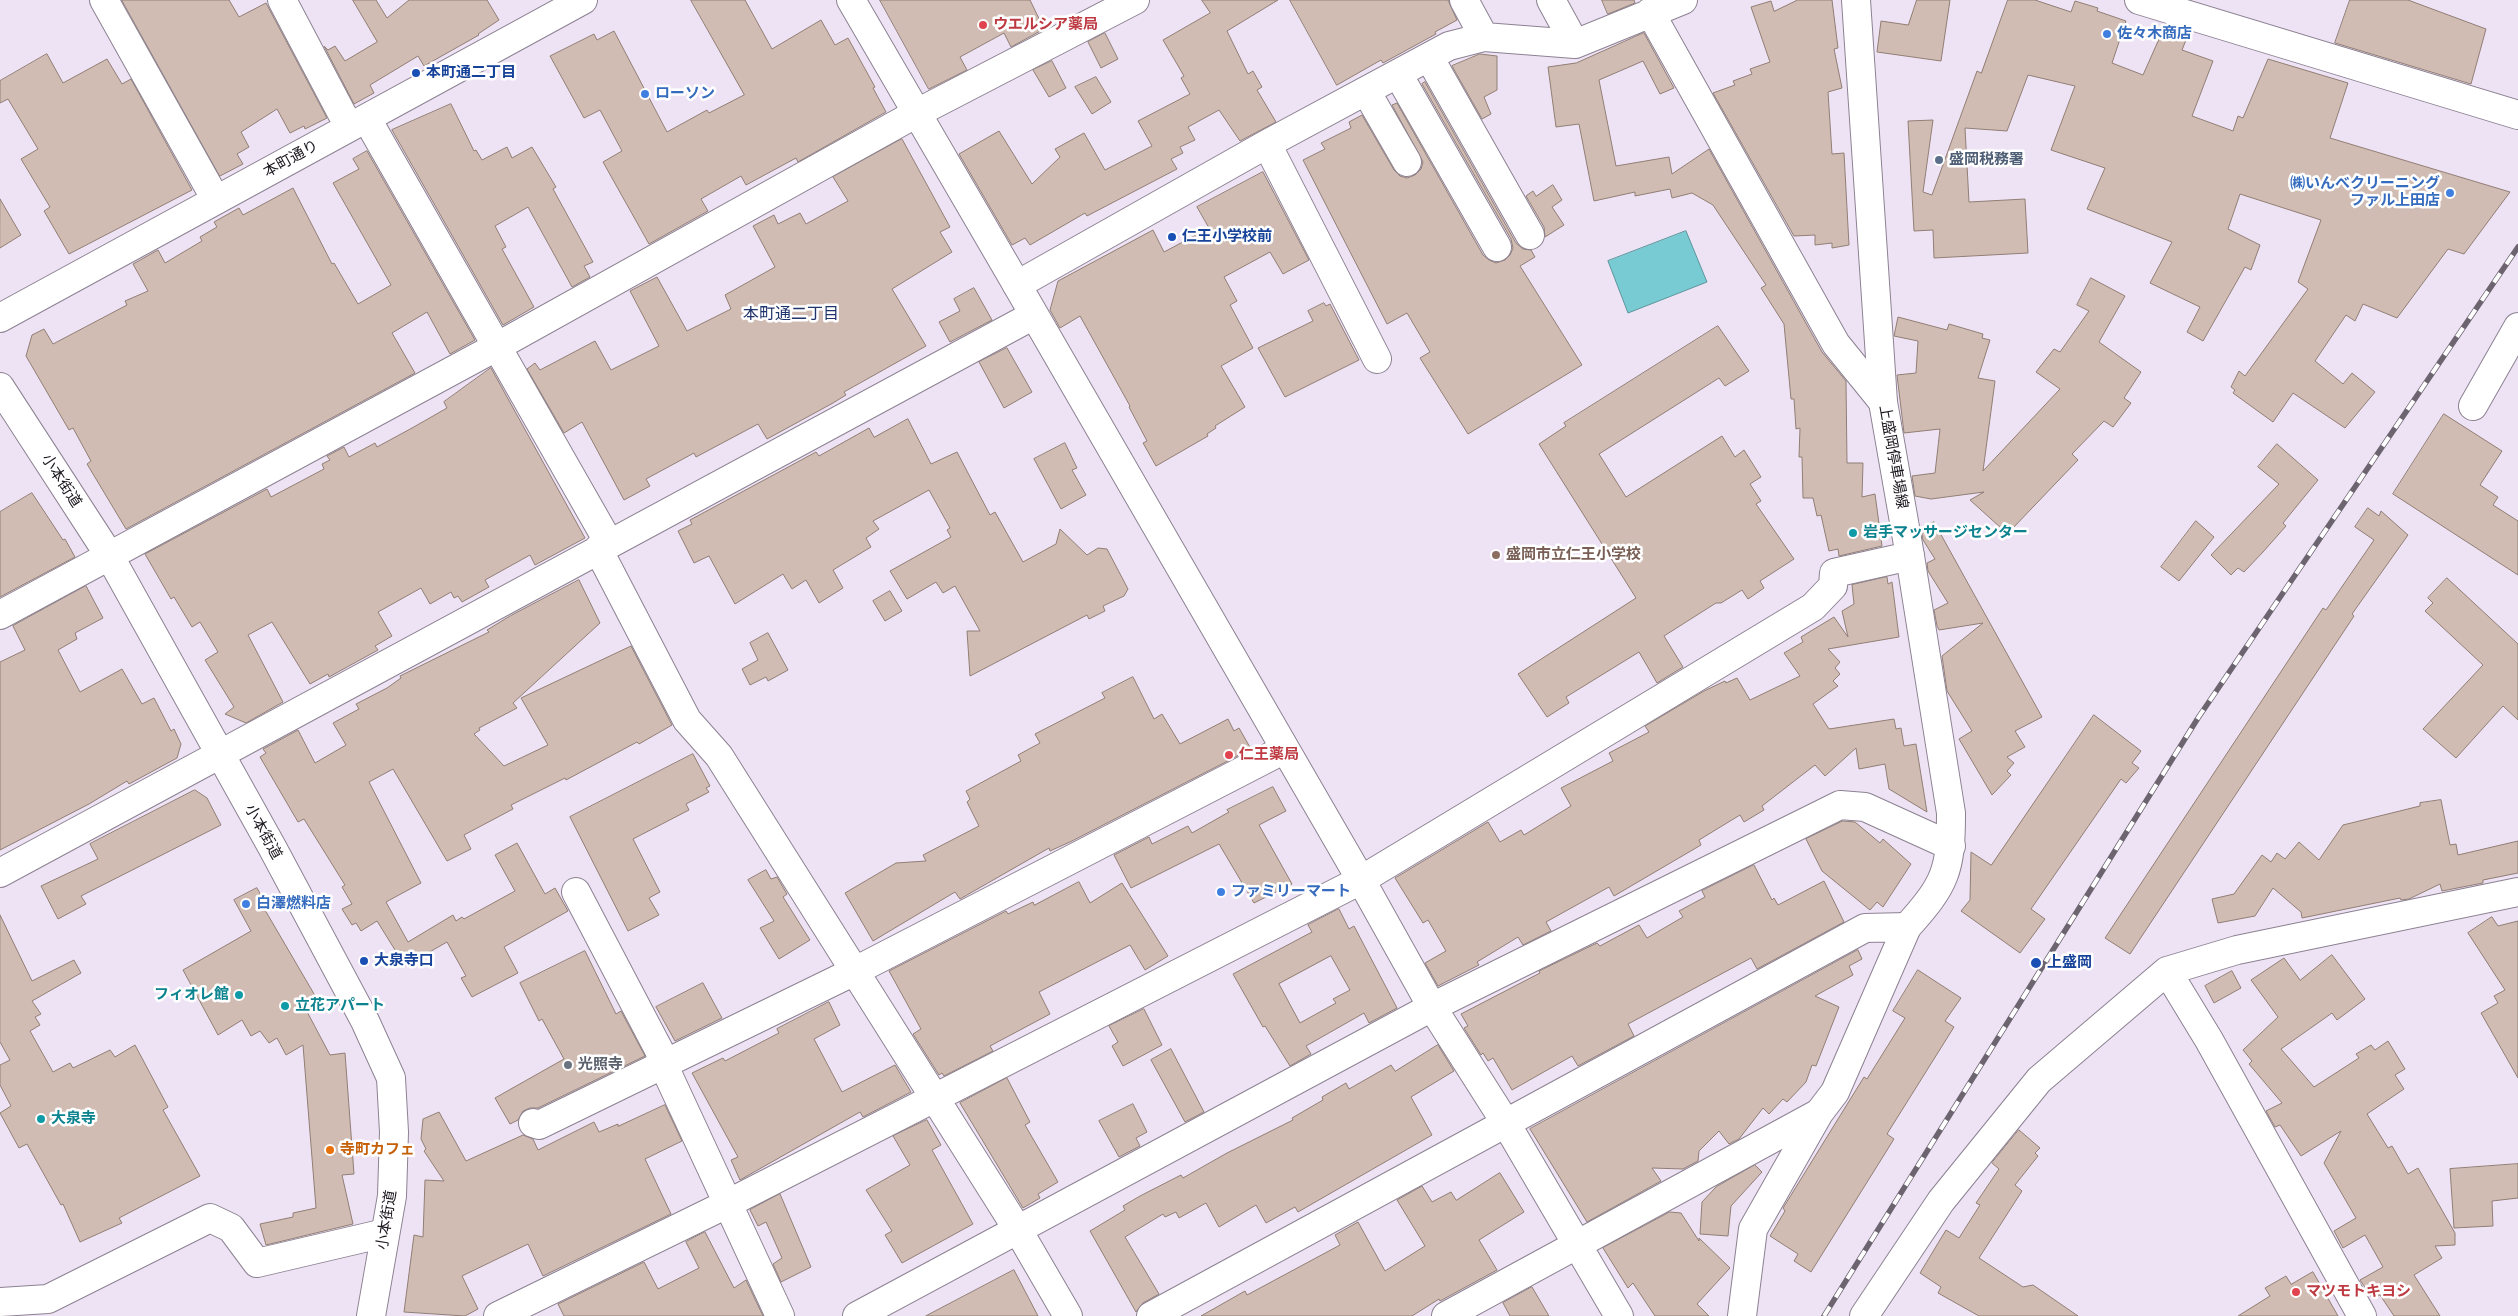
<!DOCTYPE html>
<meta charset="utf-8">
<style>
body{margin:0}
canvas{display:block;background:#eee3f5}
</style>
<canvas width="2518" height="1316"></canvas>
<script>
const c = document.querySelector('canvas').getContext('2d');
c.lineJoin = 'round';
function fill(path, color) { c.fillStyle = color; c.fill(path, 'evenodd'); }
function trace(path, color, width, dash) { c.strokeStyle = color; c.lineWidth = width; c.lineCap = dash ? 'butt' : 'round'; c.setLineDash(dash || []); c.stroke(path); }
function write(font, color, halo, rows, align = 'center') {
  c.font = font + ' Bitter,"Noto Sans JP",serif'; c.lineWidth = 5; c.setLineDash([]); c.textBaseline = 'middle'; c.strokeStyle = halo; c.fillStyle = color; for (const [text, x, y, turn = 0] of rows) {
    c.save(); c.translate(x, y); c.rotate((+turn || 0) * Math.PI / 180); c.textAlign = isNaN(turn) ? turn : align; if (halo) c.strokeText(text, 0, 0); c.fillText(text, 0, 0); c.restore();
  }
}
const water = new Path2D(`
 M1686 231 1707 282 1628 313 1608 261Z`);
fill(water, '#78cbd2');
trace(water, '#5c959c', 1);
const building = new Path2D(`
 M122 0H229L239 17 266 3 327 118 305 129 304 126 290 133 277 109 241 132 249 147 237 154 243 164 220 176Z
 M353 0H376L387 18 409 0H487L499 20 478 34 479 35 424 66 418 56 370 85 374 93 354 104 324 46 328 50 335 46 345 61 377 42Z
 M691 0H745L772 49 821 20 835 45 848 38 875 87 873 88 886 112 798 162 796 158 746 185 741 176 701 199 708 211 649 244 603 162 622 151 600 110 584 118 550 56 594 34 597 40 614 31 667 132 707 110 709 113 744 95Z
 M880 0H1030L1044 29 1011 47 1004 33 960 57 967 70 929 89Z
 M1202 0H1278L1227 31 1248 74 1253 71 1262 87 1257 90 1276 122 1240 141 1219 110 1188 127 1195 140 1180 147 1183 153 1171 159 1177 169 1087 216 1085 213 1030 245 1025 238 1012 245 959 154 999 131 1032 184 1060 157 1055 149 1084 133 1105 170 1152 146 1138 121 1190 94 1181 78 1184 76 1163 40 1210 13Z
 M1290 0H1448L1457 20 1435 32 1436 34 1383 63 1381 60 1337 85Z
 M1602 0H1634L1635 3 1608 14Z
 M1798 0H1832L1838 48 1834 49 1842 88 1828 92 1832 154 1844 153 1849 245 1832 248V243L1815 245V235L1794 236 1713 93 1735 85 1733 81 1752 74 1750 69 1770 62 1751 7 1771 1 1774 11Z
 M1917 0H1950L1941 61 1877 52 1881 21 1908 25Z
 M2008 0H2035L2071 12 2075 1 2098 8 2097 11 2126 21 2112 63 2143 75 2163 30 2186 40 2182 50 2213 61 2192 116 2233 131 2238 116 2243 118 2268 59 2348 83 2330 138 2510 192 2464 254 2448 249 2397 318 2363 304 2355 321 2346 315 2315 361 2343 384 2352 373 2375 392 2345 428 2293 393 2273 422 2233 393 2235 390 2231 387 2239 371 2245 376 2308 289 2298 282 2321 220 2240 194 2228 229 2260 245 2251 270 2245 267 2203 341 2187 332 2200 307 2150 283 2172 242 2087 209 2105 168 2051 150 2075 86 2028 75 2007 131 1965 128 1969 202 2025 199 2028 253 1934 258 1933 230 1914 231 1908 121 1933 120 1923 192 1932 195 1977 71 1981 73Z
 M2350 0H2408L2486 29 2471 84 2335 43Z
 M1105 33 1118 59 1101 68 1088 42Z
 M1644 33 1674 88 1660 94 1643 61 1599 80 1616 166 1669 157 1672 174 1709 149 1822 352 1846 381 1847 463H1863L1862 497 1875 494 1882 546 1839 556 1838 549 1829 551 1821 515 1817 516 1813 498H1803L1802 457H1799L1800 428 1796 429 1794 399H1791L1784 324 1761 288 1766 285 1713 205 1692 193 1672 198 1670 189 1635 196V192L1594 201 1579 124 1556 127 1548 67 1576 63Z
 M47 54 63 83 107 59 122 84 131 79 192 190 69 254 44 211 50 207 21 159 38 149 8 99 0 103V81Z
 M1480 54 1497 56V90L1484 97 1491 114 1482 119 1452 66Z
 M1052 61 1066 88 1049 97 1033 70Z
 M1096 77 1111 102 1092 114 1075 87Z
 M1425 82 1516 243 1523 249 1531 250 1535 257 1520 266 1582 365 1468 434 1420 358 1430 352 1407 313 1387 324 1303 160 1325 149 1321 143 1351 128 1349 122 1362 115 1394 170 1400 176 1407 178 1415 175 1421 169 1423 162 1392 105 1397 103 1483 255 1489 260 1496 263 1505 260 1510 255 1513 248 1511 239 1422 84Z
 M451 104 474 151 476 150 482 160 507 147 512 158 532 147 556 187 553 189 593 262 584 266 590 277 572 287 528 207 495 226 506 247 502 249 534 307 503 325 392 130Z
 M902 139 950 227 940 232 952 252 892 289 926 346 844 392 846 395 833 403 767 439 758 424 696 457 694 453 646 479 650 486 624 500 582 422 564 433 527 369 535 363 540 370 595 341 611 370 659 346 630 291 657 277 687 331 731 309 725 295 775 267 753 226 774 215 778 224 800 213 806 224 848 201 833 177Z
 M367 151 475 340 450 354 427 312 392 333 415 373 126 529 87 464 91 461 73 428 69 430 26 356 32 335 44 329 53 344 127 305 125 301 148 291 133 264 158 250 165 263 202 241 200 237 217 227 214 222 239 208 243 215 293 188 332 264 334 263 358 304 391 285 333 183 359 169 353 159Z
 M1263 172 1309 260 1283 274 1270 252 1224 277 1237 301 1230 305 1253 348 1221 366 1245 407 1215 426 1216 428 1207 434 1208 436 1156 466 1143 443 1147 441 1129 407 1130 406 1080 316 1060 328 1050 310 1058 281 1153 230 1164 252 1209 228 1197 207Z
 M1553 185 1562 200 1552 207 1564 225 1545 237 1544 227 1526 196 1533 191 1536 196Z
 M0 199 21 235 0 248Z
 M2091 278 2125 296 2099 342 2141 372 2124 398 2131 403 2113 427 2104 421 2072 454 2078 460 2012 529 2005 524 2001 528 1970 500 1984 492 1931 499 1915 496 1912 476 1935 473 1940 429 1904 433 1897 375 1916 373 1918 341 1894 336 1898 317 1947 330 1949 324 1983 334 1982 338 1990 340 1978 378 1995 381 1983 471 2060 389 2036 372 2054 349 2060 352 2089 311 2077 305Z
 M974 288 992 320 950 342 939 322 960 311 954 299Z
 M1324 303 1326 306 1330 304 1359 360 1285 397 1258 348 1313 321 1308 311Z
 M1718 326 1749 371 1725 386 1719 378 1599 454 1626 497 1722 436 1735 457 1744 450 1761 477 1750 484 1761 501 1756 504 1794 559 1760 581 1764 588 1748 599 1742 590 1721 603H1716L1664 636 1683 667 1657 683 1639 652 1566 697 1569 703 1547 717 1518 674 1636 598 1539 444 1566 426 1564 423Z
 M1007 348 1032 392 1004 408 979 362Z
 M491 368 585 538 535 565 530 555 485 580 489 587 462 602 458 596 454 598 451 592 430 604 421 588 378 612 392 636 375 646 378 650 329 677 328 674 310 684 272 622 248 635 283 702 246 723 225 714 234 707 205 660 218 652 200 622 192 627 174 597 171 599 145 554 267 489 271 497 324 469 322 464 330 460 327 456 344 447 349 457 375 443 377 447 412 428 447 408 444 402Z
 M2444 414 2502 451 2480 485 2498 497 2493 505 2518 521V575L2393 494Z
 M908 419 931 464 957 452 990 515 995 512 1023 562 1056 544 1060 529 1087 555 1098 548 1107 549 1128 589 1124 596 1103 606 1105 611 1089 619 1087 615 970 676 967 631H980L955 586 943 593 936 582 907 599 890 571 951 537 947 530 950 528 929 490 873 521 879 529 866 538 871 547 833 570 843 588 819 603 806 580 792 589 783 574 735 604 709 556 694 563 678 531 692 524 690 520 816 452 819 456 869 428 874 437Z
 M1065 443 1077 468 1072 470 1086 495 1061 509 1034 459Z
 M2277 444 2318 480 2283 523 2286 526 2263 552 2244 572 2238 568 2231 575 2211 555 2279 484 2258 467Z
 M32 493 63 540 65 539 75 557 0 597V512Z
 M2368 508 2379 516 2381 511 2408 535 2352 614 2354 616 2130 954 2105 938 2323 608 2326 610 2374 540 2355 527Z
 M2196 521 2214 537 2179 581 2161 567Z
 M1934 522 2042 717 2015 731 2025 747 2007 757 2014 763 2007 771 2011 775 1992 795 1959 739 1972 731 1947 691 1942 656 1983 623 1939 630 1937 626 1934 610 1948 603 1928 571 1927 563 1935 559 1923 540 1921 529Z
 M1887 577 1888 584 1892 582 1899 637 1828 649 1840 662 1835 668 1840 674 1833 681 1838 686 1813 704 1829 729 1894 719 1896 729 1901 728 1904 746 1916 744 1927 812 1889 789 1885 764 1859 769 1856 748 1825 776 1815 765 1762 806 1764 810 1744 822 1740 815 1699 840 1701 845 1614 896 1609 887 1546 922 1551 931 1523 945 1518 937 1477 962 1479 965 1438 986 1425 963 1446 951 1428 920 1423 923 1395 878 1488 822 1500 842 1521 830 1524 835 1571 806 1561 788 1613 761 1609 753 1649 732 1645 726 1704 691 1725 681 1726 683 1737 678 1750 700 1800 676 1784 653 1803 642 1801 637 1834 617 1848 637 1842 611 1854 604 1852 585Z
 M2447 578 2518 644V720L2503 706 2456 758 2423 729 2483 665 2425 611 2433 603 2428 598Z
 M579 580 600 623 513 703 517 708 479 728 480 730 474 734 504 766 548 745 521 698 631 646 672 725 639 744 637 742 566 780 565 778 511 805 513 809 464 835 471 849 447 861 393 769 369 782 421 883 386 902 408 942 453 915 456 921 462 917 464 919 515 891 495 855 517 843 545 894 555 888 568 911 504 947 518 973 472 997 461 978 466 976 447 942 405 966 377 921 361 931 356 923 352 925 342 909 352 904 342 887 345 885 304 819 298 822 260 757 266 753 263 749 298 730 315 763 346 745 333 723 359 709 356 704 387 688 401 678 400 676 489 632 487 630 510 616Z
 M86 586 103 618 75 633 77 639 58 650 80 692 122 669 142 704 154 698 171 731 174 729 181 744 177 758 129 784 127 781 89 804 0 850V662L25 650 13 626Z
 M890 591 902 611 885 621 873 601Z
 M768 633 788 670 768 681 766 677 750 685 742 669 758 660 750 643Z
 M1133 677 1154 719 1162 714 1180 744 1228 719 1234 731 1239 728 1251 749 1072 841 1050 851 1049 848 960 899 955 892 873 941 845 893 896 863 926 861 923 855 979 826 967 802 970 799 966 791 1021 761 1018 755 1040 743 1035 734 1105 698 1102 693Z
 M2094 715 2141 751 2132 763 2139 768 2126 783 2121 779 2031 909 2045 919 2020 953 1961 911 1970 900 1971 852 1991 865Z
 M693 754 710 786 706 788 709 792 686 804 689 810 633 839 660 892 649 898 659 915 628 931 570 817Z
 M1273 787 1286 811 1259 825 1292 884 1254 903 1219 844 1131 888 1114 855 1149 837 1152 844 1188 826 1192 833 1229 812 1227 810Z
 M195 790 207 798 221 825 81 896 86 904 58 919 41 886 98 859 90 844Z
 M2441 800 2450 845 2456 844 2458 855 2518 841V873L2483 880V883L2442 891 2440 884 2409 899 2401 900 2400 898 2302 918 2301 912 2273 888 2255 916 2218 923 2212 899 2234 894 2262 855 2271 862 2277 853 2285 859 2299 842 2319 860 2343 825 2420 806V803Z
 M1843 821 1855 822 1880 843 1883 839 1911 864 1883 907 1877 902 1870 910 1822 871 1806 839Z
 M1754 865 1772 900 1774 898 1778 905 1824 881 1844 922 1757 969 1751 958 1628 1024 1634 1036 1578 1066 1572 1056 1512 1090 1493 1058 1488 1061 1483 1053 1481 1055 1464 1028 1468 1026 1461 1014 1540 973 1539 971 1597 943 1600 946 1639 925 1647 938 1683 917 1679 911 1705 897 1702 891Z
 M766 870 771 879 777 877 787 894 783 897 810 940 779 959 760 928 774 921 748 880Z
 M1079 882 1090 903 1122 883 1168 956 1145 970 1130 945 1039 992 1050 1014 990 1046 993 1051 944 1076 942 1073 939 1075 913 1034 921 1029 889 971 1006 911 1008 914 1033 902 1034 905Z
 M257 888 268 908 265 910 317 999 304 1006 330 1055 345 1053 354 1174 342 1175 353 1224 266 1245 260 1224 293 1217V1213L316 1208 303 1045 286 1055 277 1038 269 1043 260 1031 251 1036 242 1020 218 1035 183 970 251 931 234 900Z
 M1339 909 1349 929 1354 926 1397 1008 1369 1023 1364 1013 1306 1046 1311 1054 1290 1066 1265 1026 1263 1027 1233 974 1312 932 1308 925ZM1331 956 1350 990 1333 999 1336 1003 1300 1023 1279 984Z
 M0 915 32 981 74 960 81 973 32 1001 41 1014 35 1017 40 1025 30 1031 53 1072 70 1063 73 1068 110 1050 115 1057 135 1045 168 1107 163 1110 200 1176 119 1218 122 1223 80 1242 63 1204 61 1205 27 1144 19 1148 0 1113 11 1106 0 1085V1065L10 1060 0 1042Z
 M2492 917 2498 926 2518 921V1078L2481 1013 2498 1003 2494 996 2505 990 2468 933Z
 M1858 950 1862 959 1849 966 1853 975 1815 996 1839 1007 1816 1066 1812 1065 1806 1082 1787 1102 1783 1099 1769 1114 1763 1108 1739 1139 1729 1144 1719 1131 1699 1151 1698 1161 1683 1169 1652 1168 1661 1181 1587 1222 1530 1129Z
 M585 951 616 1014 621 1011 645 1056 538 1108H530L523 1111 518 1120 510 1124 495 1098 564 1059 542 1019 539 1021 520 983Z
 M2332 955 2365 999 2337 1020 2332 1013 2281 1049 2314 1087 2359 1058 2356 1054 2371 1045 2375 1050 2388 1041 2405 1069 2395 1075 2404 1089 2367 1114 2388 1148 2392 1146 2408 1174 2418 1168 2455 1233V1245L2435 1246 2442 1258 2414 1275 2440 1316H2394L2380 1295 2373 1299 2360 1280 2383 1267 2365 1235 2343 1248 2334 1231 2356 1218 2324 1163 2341 1131 2301 1156 2280 1125 2275 1127 2266 1111 2282 1103 2249 1064 2252 1061 2243 1050 2278 1017 2251 980 2284 958 2300 980Z
 M1918 970 1961 998 1945 1021 1954 1027 1887 1134 1894 1139 1811 1272 1794 1261 1798 1254 1770 1236 1785 1211 1783 1208 1864 1077 1867 1079 1905 1018 1893 1011Z
 M2232 971 2241 988 2214 1003 2205 986Z
 M703 983 722 1018 675 1041 656 1007Z
 M829 1002 840 1025 814 1039 842 1092 895 1065 911 1092 863 1117 860 1112 740 1180 731 1160 738 1157 692 1073 723 1058 725 1061 779 1033 777 1029Z
 M1144 1009 1162 1045 1123 1066 1112 1046 1118 1042 1109 1026Z
 M1438 1045 1454 1071 1411 1097 1432 1135 1298 1212 1295 1207 1266 1223 1256 1205 1219 1227 1206 1203 1179 1218 1176 1212 1165 1217 1163 1214 1125 1237 1159 1294 1143 1303 1136 1312 1090 1231 1125 1210 1123 1206 1140 1196 1181 1175 1183 1178 1227 1153 1293 1120 1292 1118 1323 1100 1322 1097 1346 1083 1349 1089 1391 1065 1395 1071Z
 M1171 1049 1204 1112 1185 1122 1151 1060Z
 M1007 1078 1030 1122 1025 1125 1058 1182 1038 1194 1040 1198 1023 1208 960 1103Z
 M1133 1104 1147 1132 1136 1138 1140 1146 1119 1157 1099 1121Z
 M665 1105 682 1141 645 1159 671 1214 543 1276 528 1244 462 1276 478 1309 465 1316 404 1312 414 1235 423 1237 425 1180 444 1181 424 1151 426 1149 421 1139 423 1119 439 1112 466 1161 523 1135 533 1139 538 1150 594 1122 599 1132 618 1124V1126Z
 M927 1120 941 1145 932 1150 973 1224 902 1263 885 1235 892 1231 866 1190 910 1165 893 1136Z
 M2019 1130 2040 1148 2035 1153 2038 1156 2015 1185 2022 1191 1979 1258 2023 1287 2033 1285 2078 1316H1979L1938 1293 1941 1287 1920 1273 1946 1230 1959 1238 1980 1205 1976 1203 1999 1169 1992 1163Z
 M2518 1164V1198L2492 1201 2493 1226 2454 1228 2450 1169Z
 M1755 1165 1762 1172 1731 1206 1728 1236 1700 1234 1702 1202 1716 1187Z
 M1500 1173 1524 1212 1479 1240 1497 1270 1440 1301 1439 1299 1412 1316H1201L1245 1291 1247 1295 1340 1245 1335 1235 1358 1222 1385 1271 1425 1246 1397 1200 1422 1186 1432 1202 1451 1192 1456 1200Z
 M780 1194 811 1267 781 1282 773 1264 782 1258 766 1222 758 1226 750 1210Z
 M1670 1212 1681 1213 1699 1241V1238L1730 1268 1697 1304 1709 1316H1655L1633 1283 1628 1288 1603 1248Z
 M705 1232 734 1288 746 1280 763 1316H564L558 1304 644 1262 658 1289 699 1268 686 1242Z
 M1014 1270 1038 1316H926Z
 M2313 1272 2338 1316H2238L2270 1296 2265 1288 2286 1276 2291 1284Z
 M1532 1287 1549 1316H1510L1503 1303Z`);
fill(building, '#d0bcb2');
trace(building, '#917e75', 1);
const street = new Path2D(`
 M104 0 216 200
 M282 0 349 127
 M1464 0 1484 37
 M1551 0 1575 44
 M2139 0 2518 115
 M1650 12 1836 344 1883 402
 M1429 57 1530 235
 M1398 74 1497 247
 M1366 91 1407 162
 M367 119 609 543
 M1267 144 1377 359
 M2473 406 2518 327
 M598 549 687 720 719 756 1018 1230 1068 1316
 M0 615 498 346 917 113 1135 0
 M0 873 1034 315
 M576 892 659 1050 663 1064 780 1316
 M2167 971 2209 1040 2362 1316
 M533 1123 539 1125 855 971 1285 749
 M0 1302 48 1299 210 1218 231 1228 257 1263 385 1233
 M498 1316 729 1203 1361 880 1813 607 1833 586 1834 573 1910 556
 M857 1316 1432 1007 1840 805 1865 807 1951 846
 M1151 1316 1865 928 1907 927 1835 1092 1819 1113 1753 1229 1742 1316
 M1446 1316 1819 1113
 M1619 1316 1507 1125 1432 1007 1361 880 1017 285 1267 144 1449 46 1484 37 1575 44 1683 0
 M1864 1316 1941 1201 2039 1080 2167 971 2237 950 2518 892`);
const secondary = new Path2D(`
 M851 0 1017 285
 M1856 0 1883 402 1910 556 1951 813C1951 870 1946 884 1907 927
 M0 318 583 0
 M0 387 109 555 272 847 365 1021 391 1078 394 1132 392 1196 371 1316`);
trace(street, '#8c8292', 30);
trace(secondary, '#8c8292', 30);
trace(street, '#fff', 28);
trace(secondary, '#fff', 28);
const rail = new Path2D(`
 M1824 1316 2198 718 2518 247`);
trace(rail, '#6c6570', 5.5);
trace(rail, '#fff', 4, [11]);
for (const [x, y, r, color] of [
 [983,25,5,"#e0444e"],
 [2107,34,5,"#3f7fe0"],
 [416,73,5,"#1a4fb4"],
 [645,94,5,"#3f7fe0"],
 [1939,160,5,"#5c6f8a"],
 [2450,193,5,"#3f7fe0"],
 [1172,237,5,"#1a4fb4"],
 [1853,533,5,"#0f9aa8"],
 [1496,555,5,"#8d6e63"],
 [1229,755,5,"#e0444e"],
 [1221,892,5,"#3f7fe0"],
 [246,904,5,"#3f7fe0"],
 [364,961,5,"#1a4fb4"],
 [2036,963,6,"#1a4fb4"],
 [239,995,5,"#0f9aa8"],
 [285,1006,5,"#0f9aa8"],
 [568,1065,5,"#6b7280"],
 [41,1119,5,"#0f9aa8"],
 [330,1150,5,"#e8710a"],
 [2296,1292,5,"#e0444e"]
]) { const dot = new Path2D(); dot.arc(x, y, r, 0, 2 * Math.PI); c.fillStyle = color; c.fill(dot); trace(dot, '#fff', 2); }
write('bold 15px', '#be3a42', '#fff', [
 ["ウエルシア薬局",993,25],
 ["仁王薬局",1239,755],
 ["マツモトキヨシ",2306,1292]
], 'left');
write('bold 15px', '#366cbe', '#fff', [
 ["佐々木商店",2117,34],
 ["ローソン",655,94],
 ["㈱いんべクリーニング",2440,184,"right"],
 ["ファル上田店",2440,201,"right"],
 ["ファミリーマート",1231,892],
 ["白澤燃料店",256,904]
], 'left');
write('bold 15px', '#164399', '#fff', [
 ["本町通二丁目",426,73],
 ["仁王小学校前",1182,237],
 ["大泉寺口",374,961],
 ["上盛岡",2047,963]
], 'left');
write('15px', '#1a161d', '#fff', [
 ["本町通り",291,159,-29],
 ["上盛岡停車場線",1893,457,80],
 ["小本街道",61,481,57],
 ["小本街道",263,832,61],
 ["小本街道",387,1220,-81]
]);
write('bold 15px', '#4e5e75', '#fff', [
 ["盛岡税務署",1949,160]
], 'left');
write('bold 15px', '#0d838f', '#fff', [
 ["岩手マッサージセンター",1863,533],
 ["フィオレ館",229,995,"right"],
 ["立花アパート",295,1006],
 ["大泉寺",51,1119]
], 'left');
write('bold 15px', '#785e54', '#fff', [
 ["盛岡市立仁王小学校",1506,555]
], 'left');
write('bold 15px', '#5b616d', '#fff', [
 ["光照寺",578,1065]
], 'left');
write('bold 15px', '#c56008', '#fff', [
 ["寺町カフェ",340,1150]
], 'left');
write('16px', '#21356d', '#fff', [
 ["本町通二丁目",791,315]
]);
</script>
